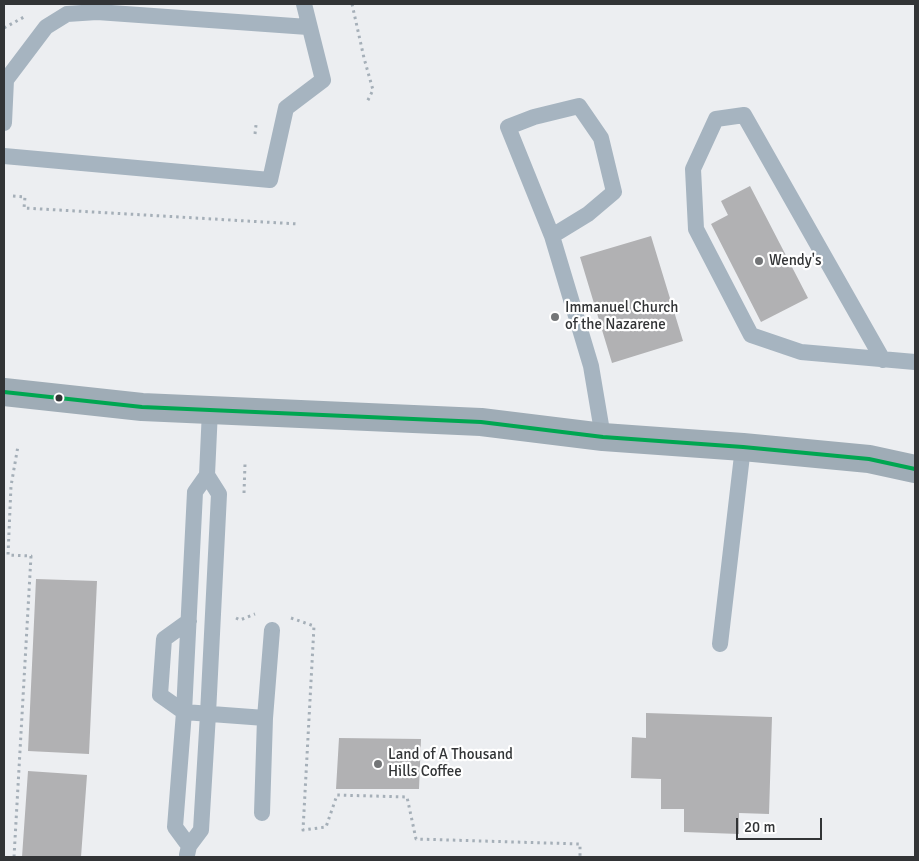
<!DOCTYPE html>
<style>
body{margin:0}
#map{position:relative;width:919px;height:861px;overflow:hidden;background:#eceef1;font-family:Signika,sans-serif}
canvas{display:block}
.frame{position:absolute;inset:0;border:5px solid #323436;pointer-events:none}
.scale{position:absolute;left:736px;top:818px;width:86px;height:22px;box-sizing:border-box;border:2px solid #323436;border-top:0;padding-left:6px;font-size:15px;line-height:18px;white-space:nowrap;color:#323436;-webkit-text-stroke:4px #fff;paint-order:stroke}
</style>
<div id="map">
<canvas width="919" height="861"></canvas>
<div class="frame"></div>
<div class="scale">20 m</div>
</div>
<script>
const c = document.querySelector('canvas').getContext('2d');
c.lineJoin = 'round';
function fill(path, color) { c.fillStyle = color; c.fill(path, 'evenodd'); }
function trace(path, color, width, dash) { c.strokeStyle = color; c.lineWidth = width; c.lineCap = dash ? 'butt' : 'round'; c.setLineDash(dash || []); c.stroke(path); }
function write(font, color, halo, rows, align = 'center') {
  c.font = font + ' Signika,sans-serif'; c.lineWidth = 4.5; c.setLineDash([]); c.textBaseline = 'middle'; c.strokeStyle = halo; c.fillStyle = color; for (const [text, x, y, turn = 0] of rows) {
    c.save(); c.translate(x, y); c.rotate((+turn || 0) * Math.PI / 180); c.textAlign = isNaN(turn) ? turn : align; if (halo) c.strokeText(text, 0, 0); c.fillText(text, 0, 0); c.restore();
  }
}
fill(new Path2D(`
 M750 186 808 298 761 322 711 224 728 215 721 201Z
 M651 236 683 341 612 363 580 257Z
 M36 579 97 581 89 754 28 751Z
 M646 713 772 717 769 814 739 813V834L684 832V809H661V779L631 778 632 737 646 738Z
 M339 738 421 739 419 789H336Z
 M28 771 87 775 81 857H22Z`), '#b1b1b3');
trace(new Path2D(`
 M352 4 364 58 373 90 367 102
 M4 28 24 17
 M255 134 256 125
 M13 196 25 197 24 208 299 224
 M244 493 245 464
 M236 618 240 620 255 614
 M291 618 314 626 303 830 326 827 337 795 407 797 416 839 580 844V857
 M14 857 31 556 8 555 11 486 18 446`), '#a5afb8', 3, [2.5, 4]);
trace(new Path2D(`
 M4 80H6L46 27 67 14 97 12 308 27
 M4 123 6 80
 M4 156 270 180 286 108 323 80 304 4
 M552 236 588 214 614 192 601 138 579 106 534 117 508 127 552 236 591 366 603 437
 M883 360 744 115 716 119 693 169 696 229 751 335 801 352 915 362
 M189 621 164 639 160 695 184 712 265 718 262 813
 M720 644 743 447
 M265 718 272 630
 M189 846 175 827 184 712 195 492 207 475 210 410
 M187 855 189 846 201 830 208 714 219 494 207 475`), '#a6b4c0', 16);
trace(new Path2D(`
 M4 392 142 407 481 422 603 437 743 447 869 459 915 469`), '#9facb6', 28);
trace(new Path2D(`
 M4 392 142 407 481 422 603 437 743 447 869 459 915 469`), '#00a651', 4);
for (const [x, y, r, color] of [
 [759,261,5,"#737577"],
 [555,317,5,"#737577"],
 [59,398,4.5,"#323436"],
 [378,764,5,"#737577"]
]) { const dot = new Path2D(); dot.arc(x, y, r, 0, 2 * Math.PI); c.fillStyle = color; c.fill(dot); trace(dot, '#fff', 2); }
write('15px', '#323436', '#fff', [
 ["Wendy's",769,261],
 ["Immanuel Church",565,308],
 ["of the Nazarene",565,325],
 ["Land of A Thousand",388,755],
 ["Hills Coffee",388,772]
], 'left');
</script>
